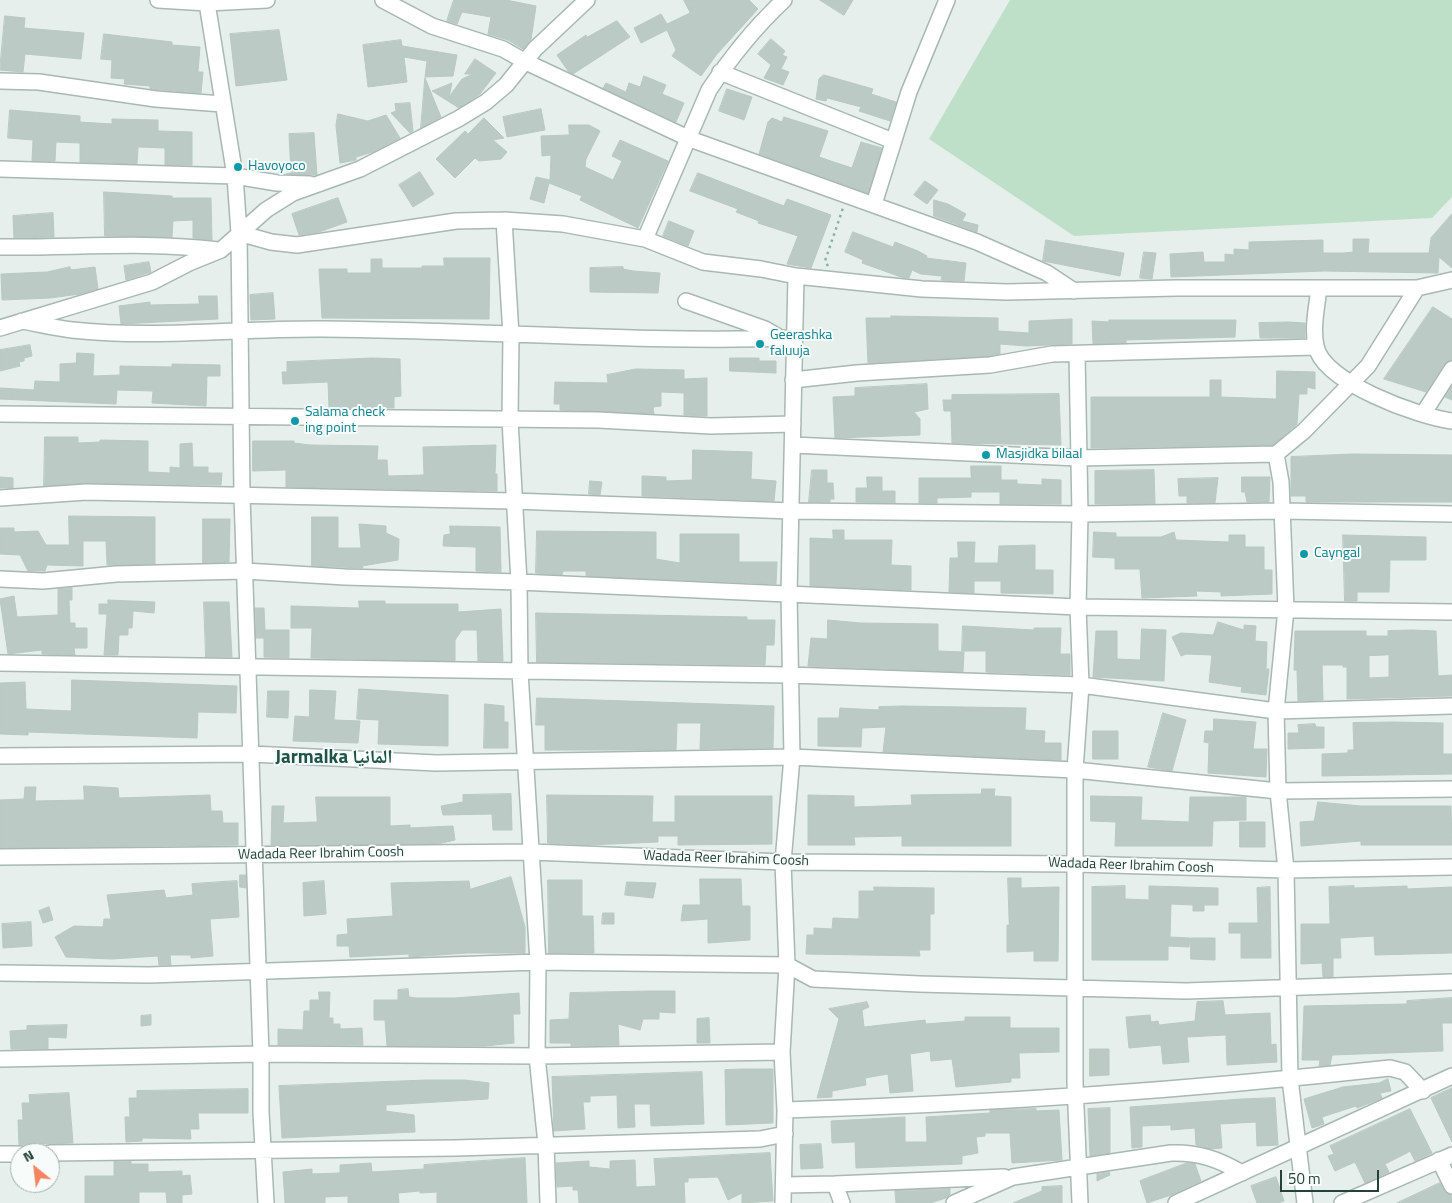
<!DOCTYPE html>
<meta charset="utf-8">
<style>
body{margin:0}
#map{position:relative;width:1452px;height:1203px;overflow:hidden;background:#e6efeb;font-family:"Titillium Web",sans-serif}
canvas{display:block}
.north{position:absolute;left:10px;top:1143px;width:50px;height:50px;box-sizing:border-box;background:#f7fbf9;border:1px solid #a3b1ad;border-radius:50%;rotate:331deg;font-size:14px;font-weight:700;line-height:20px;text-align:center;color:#24423a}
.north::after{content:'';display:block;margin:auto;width:18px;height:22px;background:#f4845f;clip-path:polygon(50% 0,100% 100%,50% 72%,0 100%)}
.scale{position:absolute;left:1280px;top:1170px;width:99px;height:22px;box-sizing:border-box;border:2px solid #24423a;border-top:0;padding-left:6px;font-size:15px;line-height:18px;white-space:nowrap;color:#24423a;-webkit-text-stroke:4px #f7fbf9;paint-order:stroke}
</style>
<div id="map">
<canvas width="1452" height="1203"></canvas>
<div class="north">N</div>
<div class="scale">50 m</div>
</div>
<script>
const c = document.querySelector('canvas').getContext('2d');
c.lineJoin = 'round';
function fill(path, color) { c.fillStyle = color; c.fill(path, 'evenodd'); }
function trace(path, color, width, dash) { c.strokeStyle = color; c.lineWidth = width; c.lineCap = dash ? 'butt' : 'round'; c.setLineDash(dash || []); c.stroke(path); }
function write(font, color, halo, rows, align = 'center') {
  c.font = font + ' "Titillium Web","Noto Naskh Arabic",sans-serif'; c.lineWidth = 4; c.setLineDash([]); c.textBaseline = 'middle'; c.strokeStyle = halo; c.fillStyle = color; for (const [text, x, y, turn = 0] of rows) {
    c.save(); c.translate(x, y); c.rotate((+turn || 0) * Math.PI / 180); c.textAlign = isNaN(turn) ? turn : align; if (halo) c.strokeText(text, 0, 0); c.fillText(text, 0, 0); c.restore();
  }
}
fill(new Path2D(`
 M1010 0H1452V197L1432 218 1074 236 929 139Z`), '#bfe0c8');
const building = new Path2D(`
 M454 0H506L536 6 531 40 523 49 508 40 488 34 491 17 462 12 457 24 447 21Z
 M684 0H749L758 9 717 54 701 76 672 56 676 50 667 30 641 43 634 28 661 14 667 24 690 13Z
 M820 0H853L844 15Z
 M5 16 25 18 24 28 84 33 81 59 25 54 23 72 0 70Z
 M617 21 630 37 573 74 568 71 557 55 586 35 587 37Z
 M279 30 287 80 236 86 230 34Z
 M104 34 172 42V45L200 47 198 72H203L201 93 150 89V86L124 84 125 79 111 78 112 60 101 59Z
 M771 39 785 51 782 55 787 57 781 69 789 72 783 85 764 78 771 65 758 54Z
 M401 40 402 46 457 55 453 76 425 77 427 61 404 57 407 82 368 87 363 45Z
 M475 59 496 73 480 94 459 108 432 91 452 83 449 97 462 79 473 74H465Z
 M824 75 873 89 871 94 896 102 890 121 859 111 861 107 827 98 826 101 816 99 819 79Z
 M644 76 666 85 662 94 684 103 676 122 603 88 606 83 626 92 629 83 640 87Z
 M425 78 441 117 421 128Z
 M727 89 752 97 744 120 719 111Z
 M410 103 413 131 410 133 391 113 396 111 395 104Z
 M541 109 545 130 507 137 503 117Z
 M10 110 80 116V122L112 124V119L158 120V131L192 132V165H165V148L138 147 137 164 80 162V143L56 142 55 161H32L33 140 8 138Z
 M338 114 368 121 386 115 400 138 373 152 356 157V160L340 163 336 126Z
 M784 117 828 131 819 157 852 168 861 142 882 148 868 193 759 154 768 122 772 118 782 122Z
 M484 118 504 138 493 140 507 152 501 159 479 161 475 158 455 178 436 159 465 131 468 134Z
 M569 125H589L600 131 586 159 585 167 613 180 622 161 612 156 620 140 668 161 638 228 580 200 582 196 549 183 544 203 530 199 536 177 550 180 551 155 542 156 541 136 569 135Z
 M314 133 317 175 286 174 291 173 289 134Z
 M420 172 434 194 413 207 399 185Z
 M698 173 784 206 787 199 831 215 811 268 787 264 798 236 758 223 759 221 736 212 738 209 690 191Z
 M925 181 938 190 927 204 914 195Z
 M104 192 172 196V198H211L212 240 193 238V220L173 221 172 237 105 236Z
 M338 198 347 222 319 232 299 235 292 214Z
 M934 200 948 204 966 214 962 221 978 225 977 232 934 216Z
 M53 213 54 237 14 238 13 216Z
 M1452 214V268L1439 257 1438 273 1324 271 1171 277 1170 254 1203 252 1204 262H1225V254L1234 255V249L1249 250V242L1323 240V253H1344L1353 252V239H1369L1368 253H1429L1431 238Z
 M669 221 694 231 688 246 663 236Z
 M853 232 893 247 895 242 918 251 927 256 926 258 966 263 964 281 941 280 942 276 921 274 912 270 909 278 901 277 862 263 863 260 845 252Z
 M1046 240 1124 253 1120 276 1043 261Z
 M1144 252 1156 253 1152 279 1140 278Z
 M444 258H490L489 319 322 318 319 269H347V273H371V259H382V268H422V266H444Z
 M149 262 151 272 126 280 124 266Z
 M70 267 71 270 95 267 98 289 80 294 50 298 2 300 1 274 47 272Z
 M623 267V269L633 271 660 273 658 293 590 292V268Z
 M273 293 275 319 251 320 250 295Z
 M199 296H217L218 319 121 324 119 306 150 302V305L199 304Z
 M1433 307 1452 319V360L1444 364 1426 392 1384 379Z
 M891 316 998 318V331L1029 333V321L1072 319V344L1026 346 1000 344V354L989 356 868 363 866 318H891Z
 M1109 320H1236L1235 337 1126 340V343L1093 344 1092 321 1109 322Z
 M1288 322 1305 323V338H1260L1259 323Z
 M30 345 32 356 24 358V361L19 362 20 366 0 371V350Z
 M77 353 94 354 93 376 120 375V366L172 367V364L220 365V376H207L206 406 152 403 153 391 117 390 116 404 0 399V388L34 390 35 381 60 382V364L76 363Z
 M373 358 400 359 401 396 394 397V408H329L328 382 283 384 282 372H287V362Z
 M730 358H759V361H776V373L730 371Z
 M636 369 684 370V379L707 378V416L684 415V393L661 392V406L653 407 654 414 560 410V404H554L555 382 608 383 607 375Z
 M1277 371 1315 372V389L1307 387V394H1299L1297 424 1273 445 1091 448V397H1210V380H1221V397L1276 399Z
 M927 384 928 409 914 412 920 419V435L835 438 833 397 855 396V388Z
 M1452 386V400L1445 397Z
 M1059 394 1061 445 952 443 951 411H944L943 400H952V395Z
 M45 437H78V443L100 442V440L148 441V472L170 473V467L180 468V444L192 443 193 467H208V473H222L221 485 86 483 44 486Z
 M253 441H294V443L310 445 378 446 377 460H387L388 476 424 475 423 447 496 445 495 474H497V491L286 487V470L253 471Z
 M693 450 752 452 751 479 776 481 774 501 642 496V476L666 477V481L692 480Z
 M1353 454 1452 455V502H1306V496H1291V457Z
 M971 466H1001V480H1017V484L1042 485V479L1061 480V504H1000V492H971V497L937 498V503H919V478H971Z
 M812 470H827V483H833L834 499H830V502H809Z
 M1154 470 1155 504H1095V471Z
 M0 477 13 478V488H0Z
 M867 477H882V491H895V503L856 502V488H867Z
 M1242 477H1270L1269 502H1247L1245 492H1242Z
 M1218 478 1215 503H1187V496H1179L1178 479Z
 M590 481 602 482 600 495 589 494Z
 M69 516 155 517V564L107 565 106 541H83V566L47 565 45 571H28L20 555 0 554V528H14V532L38 531 46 545H69Z
 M312 517H338V548H361L359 524 386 526V533L399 539 398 560 362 566 363 568 312 566Z
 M203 519H230L229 562 203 563Z
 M450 526 500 527 501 572 476 571V547L443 546 444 535 450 534Z
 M833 530H844V540H892L891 565 911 566V590L810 586V538L833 539Z
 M537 531 656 532V559L680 563V534H739V562H777L776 584 586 576V571H563L562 575 536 573Z
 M1094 532 1116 533V537H1161L1174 532 1176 540 1229 542V535H1245V547H1264V570H1272V594L1221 596V592L1196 591 1197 596 1142 598 1140 569H1115V558L1093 557Z
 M1343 535 1426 537V560H1390L1389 592H1357V601H1345Z
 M958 542H975L974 563H998L999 546 1035 545V570H1053V594L1001 593V581H974V593L949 592 950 558H958Z
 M72 588V600H69L70 623H75V628H87V648H74L75 655 42 654V650L8 654 0 599 14 596 17 617 58 615V589Z
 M108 600 155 602 154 613 133 611 132 628H128V635H119L118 655H104L107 614H99V604H108Z
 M359 601H385V604H458V612L501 609 503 661H478L477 630H462L455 640V661L311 658 312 628H291V606L359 608Z
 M204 602H229L232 657H206Z
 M255 608H264L265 630H289V658L264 657V638H256Z
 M536 613 747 617V620H775L774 645H766L765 665 537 662Z
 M828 620 860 623 938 624V651L964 652 963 672 808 666 811 638 827 639Z
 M1218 622 1244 630V625L1256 626 1255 641 1267 642 1266 669H1269L1266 695 1241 692 1242 687 1209 682 1212 655 1186 654 1181 656 1172 637 1181 633 1213 635Z
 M963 626 1034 630V628H1061L1060 654H1070V675L986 672V651H962Z
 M1142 629 1166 630 1164 681 1093 677 1096 631H1117V659L1140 660Z
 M1413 630 1436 631 1438 676 1452 675V696L1347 699V667H1343V665H1322L1323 700 1298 701 1297 670H1294L1295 631H1366V636H1388V631ZM1389 655V677L1369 678V656Z
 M72 680 237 686 236 713 198 712 197 738 28 732V735L0 734V683L25 682 26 709 71 711Z
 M359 689 448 695V746L378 744 379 720 357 719Z
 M310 690 336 691 334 720 360 721 358 743 293 741 295 716 309 717Z
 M268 691H289L288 718 267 717Z
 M537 698 774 706 773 748 700 749 701 723H677L676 750H545V725H536Z
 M485 704 504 706V722H508V748H484Z
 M902 706 1026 708 1025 730 1045 731 1044 743H1061V760L883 752 886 727 862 728 861 747 818 746V718H839L840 708 879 710V707Z
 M1163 713 1186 720 1172 771 1148 767Z
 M1214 719 1256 722 1253 749H1267L1266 777 1208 773 1209 743 1204 742 1205 731H1213Z
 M1394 722 1443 723V754H1452V774L1322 776V754L1348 753V750H1354L1353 723Z
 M1315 724 1316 727H1324V748L1288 749V733H1299L1298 725Z
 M1093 731H1118V759H1093Z
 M84 786 118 788 119 798 210 795 211 811H222L223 823H238V845L0 848V800L24 799 25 787H36L35 801 84 800Z
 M982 789H995L994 796 1011 797V846H902V836L854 837 855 845H808V795L854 796V807L912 805 911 795 981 794Z
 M511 794 512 830H493L492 814 443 815 441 806 463 802V795Z
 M547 795 653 796 652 822H675V796H772V844L678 845V836H658V842L588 845 548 843Z
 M1091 796 1142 797 1141 820 1189 822 1190 797H1246V820L1213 821 1212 846H1115L1116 822 1091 821Z
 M316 797H390V826L410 825V828L453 826 455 840 438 844 271 845 272 806H284L283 823 317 822Z
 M1318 802 1361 806H1451L1452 845H1361V841L1301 846 1300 822 1314 821Z
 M1240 822H1265V847H1240Z
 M240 875H246V888L240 887Z
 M511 877 525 927V953H468L409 957V954L350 957 349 946H337V935L348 934 347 919 393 916 391 883 469 881 470 889Z
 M1008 878H1021V888L1059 887 1058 961H1034V951L1007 952V925H1009Z
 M700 879H741L742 906H750V940L708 943V919L681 921 683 905H700Z
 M548 880H582V916H593L594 953H549Z
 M237 881 239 917 210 919 213 956 191 958V955H170L171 965H159L158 956 112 959 66 957 55 937 74 926 103 927 104 919H111L107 895 164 890 166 898 193 895 192 884Z
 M324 881 326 914 304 916 303 883Z
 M627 882 656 883 653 898 625 895Z
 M1125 886V899L1149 900V886L1218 888V905H1204V911H1193V905L1171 904 1170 937 1190 938 1189 947 1168 946V960H1092V887Z
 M1354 886V888L1407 886V889L1452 887V953L1375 955 1374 936 1340 938 1341 958H1333V977H1323L1322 963 1301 964V924H1330L1329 887Z
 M874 887 934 888V914H930V950H919L920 956 806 954 807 935H814V928L832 929 833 918 857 919 859 918V891H874Z
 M1270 887 1271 958H1241V933H1229V923H1258L1257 888Z
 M49 907 53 920 43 923 39 911Z
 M603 913H614V924H602Z
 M31 922 32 946 3 948 2 924Z
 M1191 938H1215V960L1191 959Z
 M408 989 409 997 416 998H455L519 993 520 1014H513L514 1043 485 1046H387L385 1020H374V1000H398V990Z
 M650 991H675V1013L659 1012V1019H643L640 1030 618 1024 619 1045 571 1046V1043H550V1020L569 1019 570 993Z
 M319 992H330L329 1018H333V1024H340V1029L362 1028 363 1045H278V1029L303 1030 304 1011H310V1000H319Z
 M1452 998V1023H1442L1443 1051 1332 1055 1330 1065 1319 1066 1320 1060H1302L1304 1006 1407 1004V1001Z
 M1223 1001 1225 1015 1270 1013 1271 1045 1276 1044 1277 1062 1227 1065 1226 1035 1187 1037 1189 1062 1163 1064 1161 1045 1129 1048 1126 1017 1150 1015 1151 1022 1158 1021 1159 1025 1195 1021 1197 1002Z
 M867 1002 869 1007 862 1010 864 1027 925 1020 926 1024 965 1021V1017H1010V1028H1059V1052L1019 1053 1020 1078H1011V1082L956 1087 952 1059 931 1061 930 1051 910 1054 913 1091 890 1093 888 1074 865 1078 866 1085 832 1091V1097L817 1098 839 1019 829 1009Z
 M151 1015V1025L141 1026V1016Z
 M709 1018 710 1043H697V1019Z
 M67 1025 66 1038 48 1037V1049H11L10 1031 27 1030V1026Z
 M1090 1049H1109V1075L1090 1076Z
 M742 1069H773V1123L726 1125 725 1070Z
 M702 1072 704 1124 651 1126 650 1104H634L635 1127 618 1128 617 1095 590 1096V1102H583L585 1129 554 1131 552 1077Z
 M1388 1079 1391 1091 1380 1093 1382 1098 1357 1108 1356 1106 1322 1117 1324 1124 1312 1128 1304 1099 1343 1087 1379 1083Z
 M427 1080H465L489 1083 488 1099 386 1105V1111L414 1115 415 1132 282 1138 279 1086Z
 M1452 1088V1142L1431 1098Z
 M248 1089V1113H198L199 1129H190L191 1139 142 1138V1141L126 1142 125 1117H130L129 1098H137V1091Z
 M69 1093 73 1143 19 1145 18 1120H23L22 1103H30L29 1095Z
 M1275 1098 1278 1145 1257 1146 1256 1122 1220 1124 1222 1148 1211 1149 1196 1145 1195 1128 1171 1130V1125L1142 1126V1147L1132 1148 1130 1107 1242 1099Z
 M1110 1108V1153L1090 1156 1088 1109Z
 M1036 1109V1111L1059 1110 1062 1160 1012 1163 1010 1133H985V1136L976 1137 978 1153 962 1156V1164L856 1168 855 1142 832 1143 831 1121 905 1117V1142H927L926 1117 990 1113V1110Z
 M1410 1109 1432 1153 1415 1161 1410 1151 1407 1153 1385 1164 1389 1172 1365 1183 1355 1162 1335 1171 1328 1156 1334 1154 1330 1146Z
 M821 1144 823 1168 801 1169 800 1145Z
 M770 1153 773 1201 742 1203V1193L728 1200 718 1177 688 1178V1182H684L685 1203H579L578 1190H573V1186L557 1187 556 1163 589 1161V1167L610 1169V1161L635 1160 636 1187 656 1186 654 1159Z
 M525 1158 527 1203H437V1192L420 1193V1191L398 1193 399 1203H348V1196L325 1197V1203H285L283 1172 312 1169V1174L340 1173V1165L371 1163 372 1172 424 1169V1165Z
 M131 1161V1164H148V1172L182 1171V1176L190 1175 192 1194 182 1195V1203H167L166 1192H139V1203H85V1176H114V1162Z
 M1187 1163 1195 1164 1201 1181 1171 1195 1147 1203 1140 1181Z
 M1109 1172 1110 1175 1097 1181V1174Z
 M1276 1177 1284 1201 1278 1203H1257L1251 1186Z
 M1440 1183 1444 1191 1451 1195 1452 1203H1397Z
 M1062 1186V1203H1013L1042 1191V1187Z
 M950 1189V1194L946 1198 930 1203H896L895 1191Z`);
fill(building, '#bbcac4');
trace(building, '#b8c9c2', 1);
const minor = new Path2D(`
 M158 0 207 3 267 0
 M383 0 432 26 503 49 526 62 690 139 977 242 1047 273 1074 291
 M207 3 235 176 239 233 242 496 261 1054V1112L266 1203
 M720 72 893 141
 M0 81 39 82 156 99 222 104
 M0 169 235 176 277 183 310 184
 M874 204 909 92 947 0
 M504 220 511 335 510 420 519 582 520 672 538 962 537 1056 546 1144 548 1203
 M239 233 271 242 297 245 456 221 504 220 563 224 645 239 703 262 761 269 796 276 922 289 1007 292 1176 288H1417L1452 280
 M645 239 709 90C731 57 755 27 784 0
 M0 247C72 248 147 241 218 250
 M1319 288C1317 306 1312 328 1316 346 1322 382 1419 417 1452 421
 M686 301 765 329 777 336
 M22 321C39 324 55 328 72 330 156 339 240 328 324 329 480 330 636 343 793 338
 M0 328 152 282 189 263 221 250 266 210 293 193 360 169 458 119 486 102 506 85 535 49 587 0
 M1077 354 1080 514 1078 607 1081 685 1075 770V1083L1080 1203
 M793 380 857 373 990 365 1052 354 1316 347
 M0 414 598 420 711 426 793 424
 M1423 414 1452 369
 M793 445 1078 458 1276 454 1304 431 1368 366 1417 288
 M1276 454 1281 482 1286 609 1276 711 1278 791 1286 870 1290 1079 1305 1203
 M0 498 86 492 513 501 792 511 1080 514 1282 511 1452 514
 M0 579 43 581 116 574 245 571 345 577 519 582 1078 607 1452 612
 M0 663 789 675 1081 685 1276 711 1452 706
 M0 756 252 754 436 763 792 757 1075 770 1278 791 1452 789
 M0 857 532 852 783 862 1076 864 1286 870 1452 867
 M0 973 149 975 538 962 787 965 813 979 919 984 1186 991 1452 982
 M0 1059 261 1054 537 1056 782 1052
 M785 1110C987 1104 1189 1090 1390 1068L1405 1072 1423 1091
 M50 1153 455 1148 760 1139 785 1134
 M0 1154H20
 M1439 1160 1452 1186
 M835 1184 1004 1177
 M784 1185 835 1184 842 1203
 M783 1203 785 1110 782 1052 787 965 783 862 792 757 789 594 796 276
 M954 1203 1013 1177 1171 1153C1198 1152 1218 1159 1242 1173
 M1176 1203 1452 1076
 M1342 1203 1452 1155`);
trace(minor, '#a8b8b2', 18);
trace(new Path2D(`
 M828 266 825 261 843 208`), '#86b3a5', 2.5, [2.5, 4]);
trace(minor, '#fff', 15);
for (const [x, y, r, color] of [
 [238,167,5,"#0f9aa8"],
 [760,344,5,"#0f9aa8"],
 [295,421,5,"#0f9aa8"],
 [986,455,5,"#0f9aa8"],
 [1304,554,5,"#0f9aa8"]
]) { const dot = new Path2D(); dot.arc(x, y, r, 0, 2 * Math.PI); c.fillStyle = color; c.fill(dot); trace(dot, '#f7fbf9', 2); }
write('14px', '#0d838f', '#f7fbf9', [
 ["Havoyoco",248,167],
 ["Geerashka",770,336],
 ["faluuja",770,352],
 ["Salama check",305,413],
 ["ing point",305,429],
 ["Masjidka bilaal",996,455],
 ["Cayngal",1314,554]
], 'left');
write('14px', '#24423a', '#f7fbf9', [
 ["Wadada Reer Ibrahim Coosh",321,854,-1],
 ["Wadada Reer Ibrahim Coosh",726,859,2],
 ["Wadada Reer Ibrahim Coosh",1131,866,2]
]);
write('bold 19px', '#1f5548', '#f7fbf9', [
 ["Jarmalka المانيا",334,758]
]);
</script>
